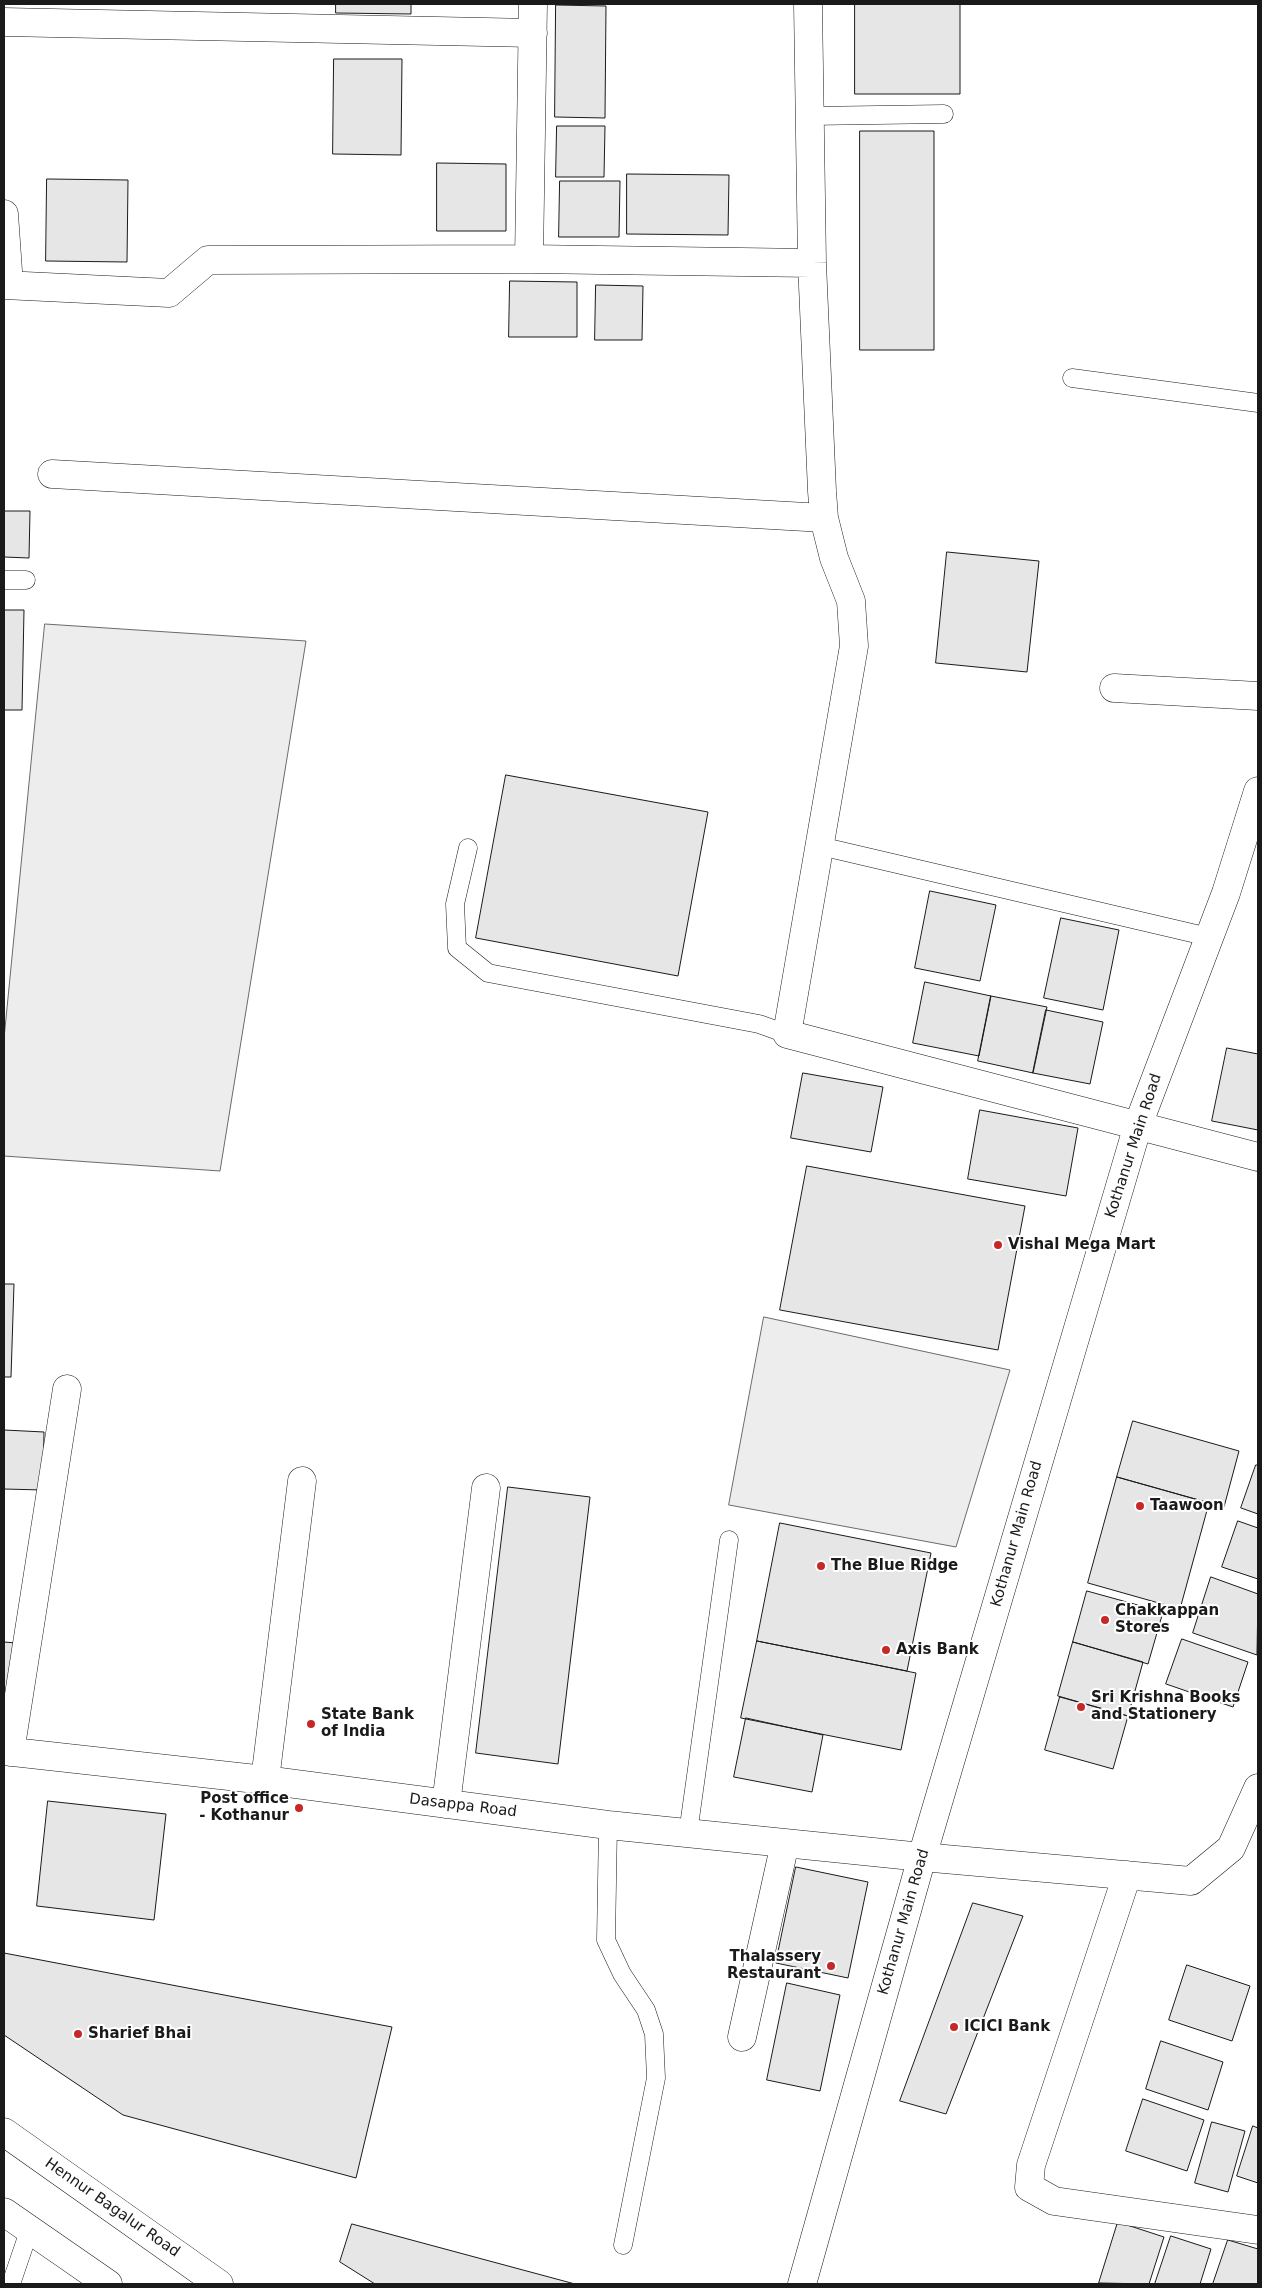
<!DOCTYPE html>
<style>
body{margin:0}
#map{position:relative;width:1262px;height:2288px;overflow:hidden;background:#fff;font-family:"DejaVu Sans",sans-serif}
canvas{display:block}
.frame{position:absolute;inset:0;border:5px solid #1a1a1a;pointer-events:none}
</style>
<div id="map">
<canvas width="1262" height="2288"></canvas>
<div class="frame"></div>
</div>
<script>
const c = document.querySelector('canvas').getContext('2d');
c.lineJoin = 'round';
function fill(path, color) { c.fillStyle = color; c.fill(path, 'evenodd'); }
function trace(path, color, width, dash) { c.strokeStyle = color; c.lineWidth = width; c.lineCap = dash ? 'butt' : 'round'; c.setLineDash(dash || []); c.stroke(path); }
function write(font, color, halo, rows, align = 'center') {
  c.font = font + ' "DejaVu Sans",sans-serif'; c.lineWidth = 4; c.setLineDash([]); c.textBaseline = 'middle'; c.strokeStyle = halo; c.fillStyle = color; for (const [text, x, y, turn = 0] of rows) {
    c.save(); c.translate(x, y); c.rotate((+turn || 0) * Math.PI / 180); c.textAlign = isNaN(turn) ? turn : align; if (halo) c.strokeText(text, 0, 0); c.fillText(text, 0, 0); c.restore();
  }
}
const built = new Path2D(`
 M45 624 306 641 220 1171 4 1156V1039Z
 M764 1317 1010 1370 956 1547 729 1505Z`);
fill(built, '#ededed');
trace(built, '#6a6a6a', 1);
const building = new Path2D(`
 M336 4H411V14L336 13Z
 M855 4H960V94H855Z
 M556 5 606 6 605 118 555 117Z
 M334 59H402L401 155 333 154Z
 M557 126H605L604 177H556Z
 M860 131H934V350H860Z
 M437 163 506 164V231H437Z
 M627 174 729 175 728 235 627 234Z
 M47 179 128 180 127 262 46 261Z
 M560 181H620L619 237H559Z
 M510 281 577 282V337H509Z
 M596 285 643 286 642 340H595Z
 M4 511H30L29 558 4 557Z
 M947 552 1039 561 1027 672 936 663Z
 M4 610H24L22 710H4Z
 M506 775 708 812 678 976 476 938Z
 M930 891 996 905 980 981 915 968Z
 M1061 918 1119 930 1103 1010 1044 998Z
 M925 982 991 996 979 1056 913 1043Z
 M991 996 1047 1007 1033 1073 978 1061Z
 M1046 1010 1103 1022 1090 1084 1033 1073Z
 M1227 1048 1258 1054V1130L1212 1121Z
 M803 1073 883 1087 871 1152 791 1138Z
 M980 1110 1078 1128 1066 1196 968 1179Z
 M807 1166 1025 1206 998 1350 780 1310Z
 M4 1284H14L11 1377H4Z
 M1133 1421 1239 1451 1224 1507 1117 1477Z
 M4 1430 44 1432 43 1490 4 1489Z
 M1256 1465H1258V1514L1241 1508Z
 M1117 1477 1209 1503 1180 1609 1088 1583Z
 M508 1487 590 1497 558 1764 476 1753Z
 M1238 1521 1258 1528V1579L1222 1567Z
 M780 1523 931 1553 907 1671 757 1641Z
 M1211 1577 1258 1594 1257 1655 1193 1633Z
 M1087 1591 1163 1612 1148 1664 1073 1642Z
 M1182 1639 1248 1662 1233 1707 1166 1684Z
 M757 1641 916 1673 901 1750 741 1718Z
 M4 1642 16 1643 15 1691 4 1690Z
 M1073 1642 1143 1662 1128 1716 1058 1696Z
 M1060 1697 1128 1716 1113 1769 1045 1750Z
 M746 1718 823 1735 812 1792 734 1777Z
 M48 1801 166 1814 154 1920 37 1906Z
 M796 1867 868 1882 848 1978 776 1963Z
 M973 1903 1023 1916 946 2114 900 2101Z
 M4 1953 392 2027 356 2178 123 2115 4 2035Z
 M1187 1965 1250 1986 1232 2041 1169 2020Z
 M787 1983 840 1995 820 2091 767 2080Z
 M1161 2041 1223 2062 1208 2110 1146 2089Z
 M1143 2099 1204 2120 1187 2171 1126 2151Z
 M1212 2122 1245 2131 1228 2192 1195 2183Z
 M1253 2126 1258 2128V2183L1237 2176Z
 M1118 2222 1164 2237 1149 2284 1099 2283Z
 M352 2224 575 2284H375L340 2262Z
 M1171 2236 1211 2249 1200 2284H1155Z
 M1228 2240 1258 2249V2284H1213Z`);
fill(building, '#e6e6e6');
trace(building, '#1a1a1a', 1);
const service = new Path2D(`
 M810 116 944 114
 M1072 378 1258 403
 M4 580H26
 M820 846 1209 937
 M468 848 455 904 457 948 488 973 759 1024 787 1034
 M608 1825 606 1940 622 1974 646 2010 654 2034 656 2078 623 2245
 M688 1833 729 1540
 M11 2284 29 2231`);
const minor = new Path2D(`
 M808 4 812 263 822 491 824 518 834 558 851 601 854 646 787 1034 1258 1157
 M4 22 533 33
 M4 214 9 285
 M529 259 533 4
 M4 285 169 293 208 260 529 259 812 263
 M52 474 824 518
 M1114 688 1258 696
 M4 1751 265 1780 608 1825 922 1857 1191 1881 1231 1848 1258 1788
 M10 1752 67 1389
 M265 1780 302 1481
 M446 1804 486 1488
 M1127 1875 1031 2165 1029 2187 1054 2201 1258 2230
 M742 2037 785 1843`);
const secondary = new Path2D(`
 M802 2284 922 1857 1138 1125 1226 893 1258 791`);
const primary = new Path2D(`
 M4 2132 219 2284
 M4 2212 108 2284`);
trace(service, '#1a1a1a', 19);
trace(minor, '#1a1a1a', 29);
trace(secondary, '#1a1a1a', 29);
trace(primary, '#1a1a1a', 29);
trace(service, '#fff', 18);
trace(minor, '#fff', 28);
trace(secondary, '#fff', 28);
trace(primary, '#fff', 28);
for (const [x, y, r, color] of [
 [998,1245,5,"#c62828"],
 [1140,1506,5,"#c62828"],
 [821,1566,5,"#c62828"],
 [1105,1620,5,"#c62828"],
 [886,1650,5,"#c62828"],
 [1081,1707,5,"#c62828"],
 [311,1724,5,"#c62828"],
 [299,1808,5,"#c62828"],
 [831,1966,5,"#c62828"],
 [954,2027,5,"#c62828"],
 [78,2034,5,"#c62828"]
]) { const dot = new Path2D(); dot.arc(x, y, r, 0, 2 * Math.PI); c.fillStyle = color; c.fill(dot); trace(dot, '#fff', 2); }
write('15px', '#1a1a1a', '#fff', [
 ["Kothanur Main Road",1134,1146,-72],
 ["Kothanur Main Road",1017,1534,-74],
 ["Dasappa Road",463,1806,7],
 ["Kothanur Main Road",904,1922,-74],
 ["Hennur Bagalur Road",112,2208,35]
]);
write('bold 15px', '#1a1a1a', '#fff', [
 ["Vishal Mega Mart",1008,1245],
 ["Taawoon",1150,1506],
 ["The Blue Ridge",831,1566],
 ["Chakkappan",1115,1611],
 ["Stores",1115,1628],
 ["Axis Bank",896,1650],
 ["Sri Krishna Books",1091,1698],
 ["and Stationery",1091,1715],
 ["State Bank",321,1715],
 ["of India",321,1732],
 ["Post office",289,1799,"right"],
 ["- Kothanur",289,1816,"right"],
 ["Thalassery",821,1957,"right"],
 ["Restaurant",821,1974,"right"],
 ["ICICI Bank",964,2027],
 ["Sharief Bhai",88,2034]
], 'left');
</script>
